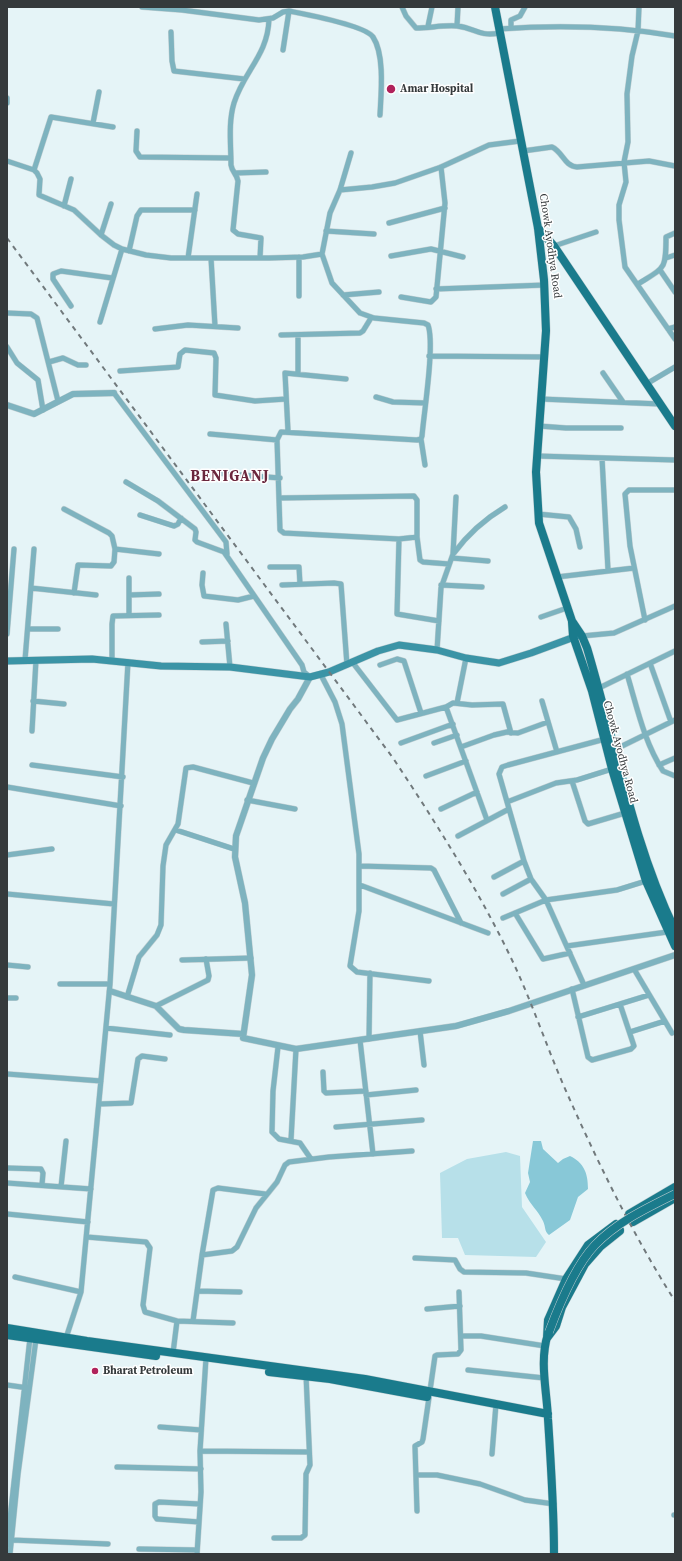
<!DOCTYPE html>
<style>
body{margin:0}
#map{position:relative;width:682px;height:1561px;overflow:hidden;background:#e5f4f7;font-family:"Source Serif 4",serif}
canvas{display:block}
.frame{position:absolute;inset:0;border:8px solid #353a3c;pointer-events:none}
</style>
<div id="map">
<canvas width="682" height="1561"></canvas>
<div class="frame"></div>
</div>
<script>
const c = document.querySelector('canvas').getContext('2d');
c.lineJoin = 'round';
function fill(path, color) { c.fillStyle = color; c.fill(path, 'evenodd'); }
function trace(path, color, width, dash) { c.strokeStyle = color; c.lineWidth = width; c.lineCap = dash ? 'butt' : 'round'; c.setLineDash(dash || []); c.stroke(path); }
function write(font, color, halo, rows, align = 'center') {
  c.font = font + ' "Source Serif 4",serif'; c.lineWidth = 3; c.setLineDash([]); c.textBaseline = 'middle'; c.strokeStyle = halo; c.fillStyle = color; for (const [text, x, y, turn = 0] of rows) {
    c.save(); c.translate(x, y); c.rotate((+turn || 0) * Math.PI / 180); c.textAlign = isNaN(turn) ? turn : align; if (halo) c.strokeText(text, 0, 0); c.fillText(text, 0, 0); c.restore();
  }
}
fill(new Path2D(`
 M506 1152 520 1156 522 1207 546 1242 536 1257 465 1255 458 1238H442L440 1173 467 1159Z`), '#b7e0e9');
fill(new Path2D(`
 M533 1141H541L543 1149 558 1163 563 1159 570 1156C584 1163 588 1173 588 1189L578 1197 570 1220 549 1235C544 1231 546 1227 543 1221 538 1210 530 1205 525 1193L530 1182 528 1173Z`), '#88c8d7');
const minor = new Path2D(`
 M142 7 182 10 259 20 273 18 283 12 289 11C304 14 365 25 373 37 385 55 381 94 380 115
 M402 7 406 16 416 28C430 28 442 25 457 26 476 28 478 37 500 33
 M639 7 638 31 632 56 627 94 628 142 624 162 626 182 619 205V220L625 267 675 339
 M428 26 432 7
 M457 26 458 7
 M511 28V20L520 16 525 7
 M499 29C558 25 617 26 675 36
 M171 32 172 61 174 71 244 79
 M283 50 289 11
 M7 98V103
 M93 123 99 92
 M137 131 136 151 140 157 231 158
 M523 151 552 147C563 152 564 166 577 167L649 161 675 166
 M7 161 34 170 37 173 40 179 39 195 74 210 101 235 114 245 122 249 146 255 171 258H269L303 257 322 254 330 213 340 190 351 153
 M34 170 51 117 113 127
 M236 173 266 172
 M340 190 372 187 395 183 441 167 489 145 520 141
 M64 206 71 179
 M389 223 445 208
 M326 231 374 234
 M101 235 111 204
 M554 246 596 232
 M129 251 137 216 141 210H195
 M322 254 332 283 360 313 374 318 424 323 428 325C435 344 424 412 422 436L421 439 417 440 281 432 277 440 280 530 284 533 399 539 397 614 439 621
 M391 256 431 249 463 257
 M299 257V296
 M188 258 197 194
 M211 258 215 326
 M260 258 261 238 238 234 233 230 238 181C237 174 232 172 231 165 231 145 228 123 234 103 244 71 268 55 269 19
 M666 258 675 255
 M660 270 675 292
 M638 284C665 267 666 270 666 237L675 233
 M436 289 545 285
 M343 295 379 292
 M401 297 431 302 436 297 445 203 441 167
 M71 306 53 279V274L61 271 112 278
 M7 313 31 314 37 318 58 401
 M100 322 122 249
 M155 329 188 325 238 328
 M668 329 675 327
 M281 335 360 333 363 331 371 318
 M298 335V373
 M7 347 17 363 38 380 43 410
 M429 356 545 357
 M49 362 63 358 78 365H86
 M120 371 178 367 180 354 185 350 214 353 216 358 215 395 255 401 286 399
 M603 373 623 402
 M648 383 675 367
 M114 393 226 542 227 554
 M376 397 393 402 425 403
 M541 399 660 404
 M539 426 566 428H621
 M288 431 285 373 346 379
 M210 434 277 440
 M421 439 425 465
 M537 456 675 460
 M602 458 608 570
 M215 473 280 478
 M126 482 158 501 195 529 196 532 195 540 197 542 224 552 302 665 304 672 310 677
 M279 498 414 496 417 500V537L420 560 423 562 449 564
 M64 509 109 533 112 536 115 549 159 554
 M538 514 569 517 576 529 580 547
 M140 515 174 526 178 524 181 518
 M399 539 417 537
 M454 553C468 534 485 519 505 507
 M452 558 488 561
 M270 567H299L300 584
 M203 573 202 585 204 596 238 600 254 596
 M557 577 634 568
 M282 585 334 583 341 584 347 665
 M441 585 482 587
 M31 588 96 595
 M74 593 78 565 111 566 114 562 115 549
 M129 595 159 594
 M129 615V578
 M541 617 567 608
 M645 620 630 546 625 494 629 490H675
 M226 624 230 667
 M28 629H58
 M7 634 14 549
 M582 636 614 633 675 606
 M202 642 228 641
 M437 650 441 588 453 554 456 497
 M25 660 34 549
 M112 661V624L113 616 159 615
 M353 663 397 720 446 707 487 820
 M650 663 671 722
 M380 665 397 659 404 661 421 713
 M627 674C637 707 644 742 663 771L675 776
 M321 675 335 702 342 724 359 854V911L350 966 357 972 429 981
 M597 689 675 651
 M33 701 64 704
 M542 701 557 752
 M457 703 466 658
 M446 707 453 703 472 705 503 704 511 733
 M32 731 36 660
 M401 743 453 724
 M434 743 457 735
 M461 747 494 735 507 732 518 733 548 722
 M612 751 675 720
 M32 765 123 777
 M659 765 675 758
 M426 776 466 761
 M572 781 585 821 588 824 625 813
 M7 787 121 806
 M247 800 295 809
 M507 802 556 783 577 780 612 769
 M441 809 477 792
 M176 830 234 849
 M458 836 509 809
 M7 855 52 849
 M360 866 431 868 434 870 461 923
 M494 877 524 861
 M360 885 488 933
 M7 894 114 904
 M503 894 531 879
 M515 913 543 959 570 953
 M503 918 546 900 617 890 646 881
 M567 946 667 932
 M182 960 251 958
 M7 965 28 967
 M634 969 672 1033
 M60 984H110
 M584 985 546 900 531 879 524 861 499 774 502 767 508 765 605 739
 M572 989 588 1057 592 1060 631 1049 634 1046 620 1004
 M127 997 139 957 157 935 161 925 163 866 166 845 178 824 186 768 193 767 253 783
 M7 998H16
 M156 1006 208 980 209 976 206 959
 M578 1017 649 995
 M106 1028 170 1035
 M420 1031 424 1065
 M630 1032 665 1021
 M369 1039 370 973
 M360 1040 373 1154
 M278 1047 273 1091 272 1132 279 1139 300 1143 311 1159
 M323 1072 324 1091 326 1093 366 1091
 M7 1074 101 1081
 M366 1095 416 1090
 M99 1104 131 1103 138 1059 142 1056 165 1059
 M336 1127 422 1120
 M291 1140 296 1049
 M7 1168 41 1169 43 1173 42 1185
 M7 1183 91 1189
 M61 1187 66 1141
 M7 1214 88 1222
 M87 1237 146 1242 150 1248 143 1305 145 1312 177 1321 233 1323
 M202 1255 232 1251 237 1247 256 1208 277 1182 285 1165 289 1162 329 1157 412 1151
 M415 1258 455 1260 460 1269 464 1272 526 1273 566 1279
 M15 1277 81 1292
 M197 1291 240 1292
 M427 1309 460 1306
 M193 1321 202 1255 213 1190 218 1188 265 1194
 M461 1336H481L545 1346
 M66 1338 81 1292 110 984 128 662
 M173 1353 177 1321
 M468 1370 544 1378
 M7 1385 28 1388
 M160 1427 201 1430
 M200 1451 309 1452
 M492 1454 496 1404
 M117 1467 201 1469
 M416 1475H437L480 1484 525 1500 554 1504
 M417 1511 415 1446 422 1442 423 1439 435 1356 437 1355 458 1354 461 1350 459 1292
 M674 1515H675
 M199 1522 157 1519 155 1516V1504L159 1502 200 1504
 M274 1538H301L305 1535 306 1474 310 1465 306 1375
 M12 1540 108 1544
 M7 1545 30 1338
 M139 1549 197 1550
 M10 1554 18 1474 36 1339
 M197 1554 201 1492 200 1451 206 1358`);
const tertiary = new Path2D(`
 M7 405 34 414 73 394 114 393
 M310 677 298 699 290 709 272 739 263 758 236 836 235 857 245 903 252 975 243 1038 296 1049 456 1026 509 1011 675 955
 M110 991 156 1006 179 1029 184 1030 243 1034`);
const secondary = new Path2D(`
 M7 661 92 659 161 666 230 667 310 677 329 672 378 651 399 645 437 650 466 658 499 663 531 653 577 636`);
const primary = new Path2D(`
 M495 7 538 228 544 280 546 331 536 472 539 523 572 621 582 636 587 648C615 741 632 841 675 930
 M538 228 554 246 675 426
 M572 622 573 636 592 691 612 769 646 881 675 946
 M675 1187 629 1214V1218L633 1222 675 1198
 M616 1224 620 1230V1231L600 1247 585 1264 562 1307 556 1326 547 1338 548 1320 566 1279 588 1245Z
 M7 1328 87 1341 365 1379 548 1414
 M548 1334C539 1361 547 1391 548 1419 551 1464 554 1509 554 1554
 M7 1335 156 1356
 M269 1372 330 1379 427 1397`);
trace(minor, '#c2cfd2', 6);
trace(tertiary, '#c2cfd2', 7);
trace(secondary, '#c2cfd2', 8);
trace(primary, '#c2cfd2', 9);
trace(minor, '#7eb3bf', 5);
trace(tertiary, '#7eb3bf', 6);
trace(secondary, '#3b94a6', 7);
trace(primary, '#1a7b8c', 8);
trace(new Path2D(`
 M7 238 393 758C436 823 478 889 512 960 532 1002 547 1048 566 1091 598 1163 633 1235 675 1301`), '#71797c', 2, [5, 5]);
const primaryBridge = new Path2D(`
 M549 1332C559 1305 575 1266 595 1245 617 1222 647 1208 675 1194`);
trace(primaryBridge, '#c2cfd2', 9, []);
trace(primaryBridge, '#1a7b8c', 8);
for (const [x, y, r, color] of [
 [391,89,5,"#b0225b"],
 [95,1371,4,"#b0225b"]
]) { const dot = new Path2D(); dot.arc(x, y, r, 0, 2 * Math.PI); c.fillStyle = color; c.fill(dot); trace(dot, '#fff', 1.5); }
write('bold 11px', '#353a3c', '#fff', [
 ["Amar Hospital",400,89],
 ["Bharat Petroleum",103,1371]
], 'left');
write('11px', '#353a3c', '#fff', [
 ["Chowk Ayodhya Road",550,246,82],
 ["Chowk Ayodhya Road",620,752,75]
]);
c.letterSpacing = '1px';
write('bold 15px', '#6b273d', '#fff', [
 ["BENIGANJ",230,477]
]);
c.letterSpacing = '0px';
</script>
